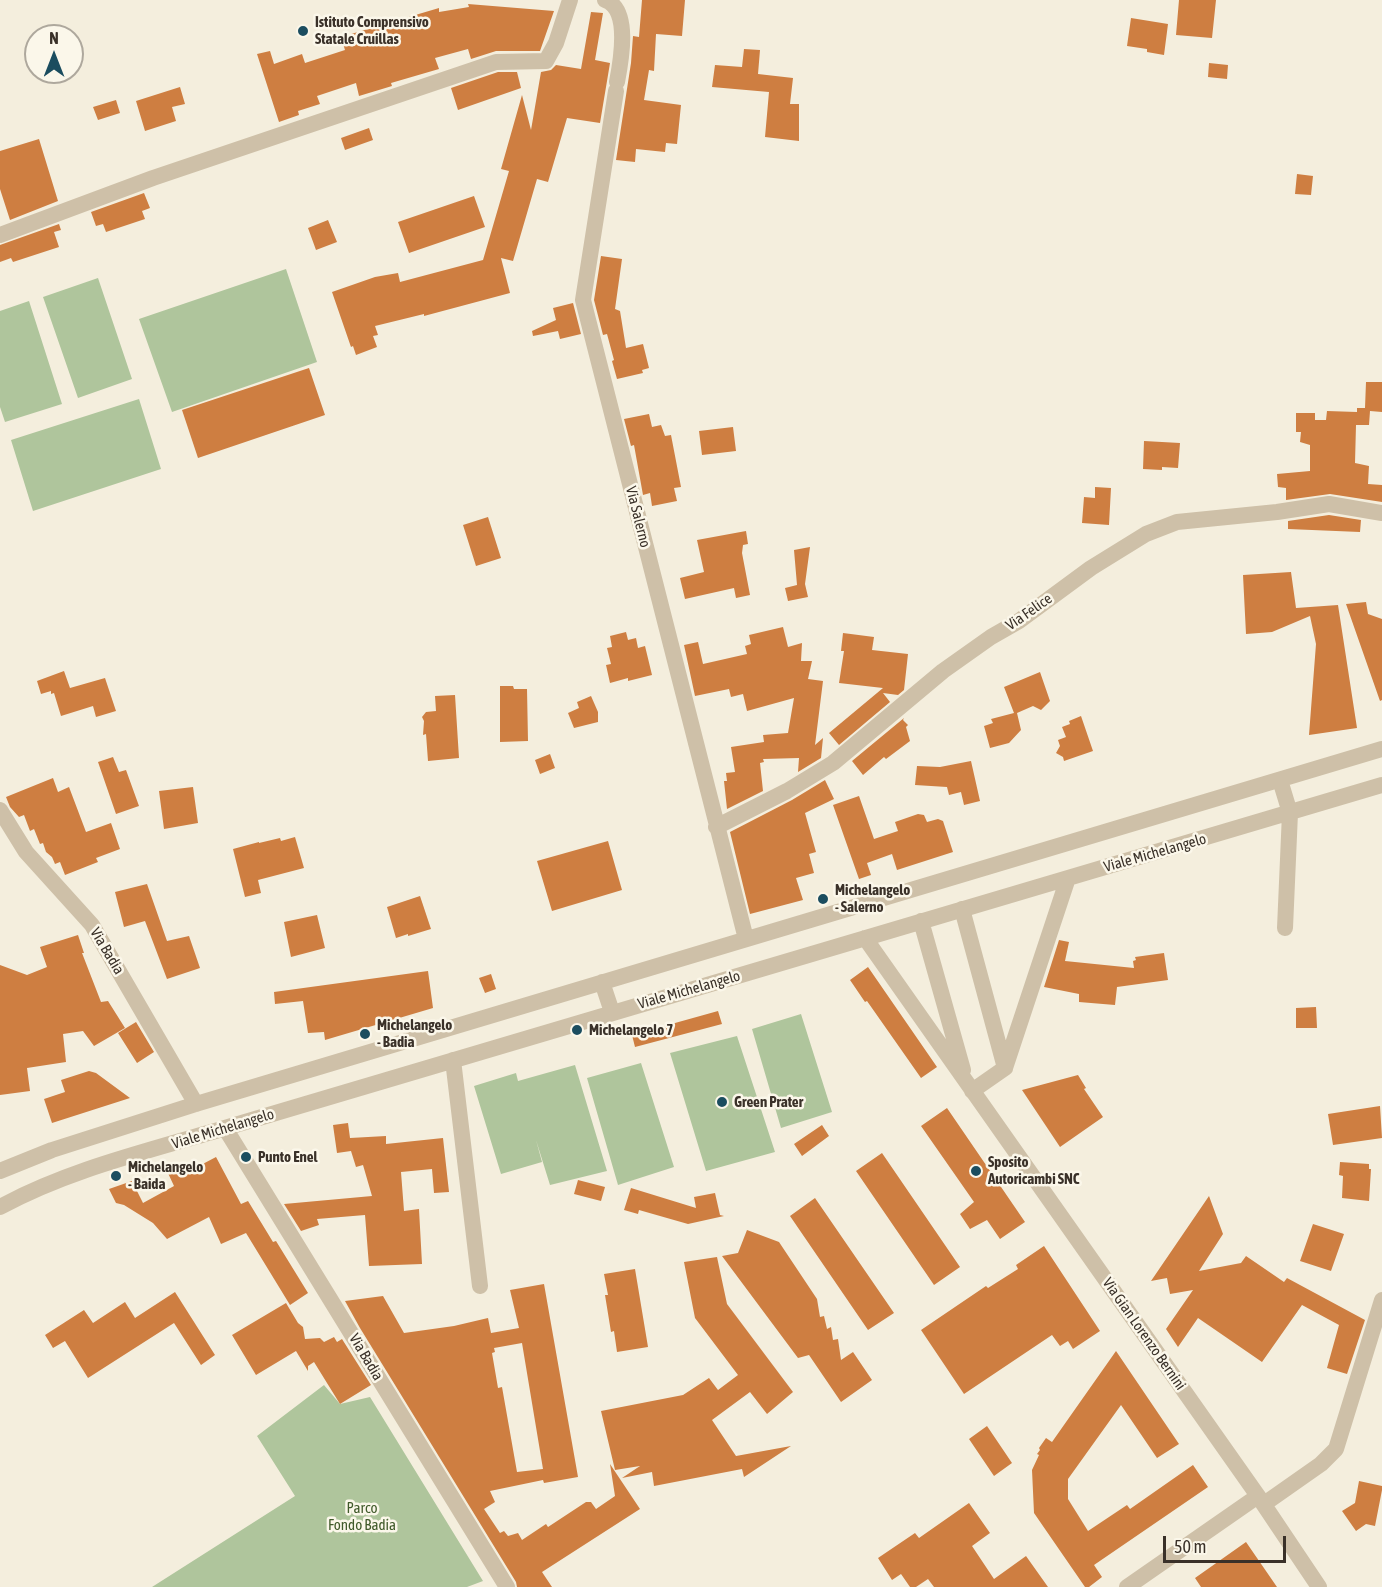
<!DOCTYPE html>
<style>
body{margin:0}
#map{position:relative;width:1382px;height:1587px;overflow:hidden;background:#f4eedd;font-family:"Asap Condensed",sans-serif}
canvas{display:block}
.north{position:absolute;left:24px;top:24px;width:60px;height:60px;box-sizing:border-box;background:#fbf7ea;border:2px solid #aea89d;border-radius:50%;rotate:0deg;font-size:16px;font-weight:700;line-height:24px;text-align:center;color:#3a3129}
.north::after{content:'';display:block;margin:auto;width:21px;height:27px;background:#1b4d5f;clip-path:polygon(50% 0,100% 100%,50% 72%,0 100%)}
.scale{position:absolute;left:1163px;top:1536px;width:123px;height:27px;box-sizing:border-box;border:3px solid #3a3129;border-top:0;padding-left:8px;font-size:18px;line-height:21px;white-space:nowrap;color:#3a3129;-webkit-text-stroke:4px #fbf7ea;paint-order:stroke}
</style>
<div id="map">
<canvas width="1382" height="1587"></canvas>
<div class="north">N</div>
<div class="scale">50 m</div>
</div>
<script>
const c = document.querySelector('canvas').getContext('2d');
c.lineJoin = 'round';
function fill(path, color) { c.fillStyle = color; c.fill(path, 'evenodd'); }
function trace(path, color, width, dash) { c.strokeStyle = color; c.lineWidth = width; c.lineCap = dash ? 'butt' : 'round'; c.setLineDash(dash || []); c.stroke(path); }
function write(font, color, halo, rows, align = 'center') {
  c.font = font + ' "Asap Condensed",sans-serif'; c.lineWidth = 5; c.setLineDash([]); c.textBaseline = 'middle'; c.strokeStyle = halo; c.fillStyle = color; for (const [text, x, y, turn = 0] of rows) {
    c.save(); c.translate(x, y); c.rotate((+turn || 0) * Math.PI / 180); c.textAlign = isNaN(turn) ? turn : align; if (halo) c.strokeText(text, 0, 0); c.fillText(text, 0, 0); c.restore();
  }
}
fill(new Path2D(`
 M286 269 317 362 172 412 139 319Z
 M98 278 132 379 78 398 43 297Z
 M29 301 62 404 5 422 0 407V311Z
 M139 399 161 469 33 511 11 440Z
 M801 1014 832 1112 781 1128 752 1029Z
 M737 1036 775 1152 706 1171 670 1053Z
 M641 1063 674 1167 618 1185 587 1078Z
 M575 1065 607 1171 550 1185 536 1140 542 1162 501 1174 474 1086 516 1073 518 1081Z
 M324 1385 340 1404 370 1397 483 1581 467 1587H152L295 1496 257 1436Z`), '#afc59c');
fill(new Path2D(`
 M642 0H685L682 36 656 34 654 71 649 70 644 100 681 105 677 144 666 143 665 152 636 149 635 162 616 160 631 63 633 36 639 37Z
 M1179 0H1216L1212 38 1176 35Z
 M468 4 554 11 540 51H496L471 59 468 49 435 58 439 69 391 83 392 86 359 96 356 83 317 96 320 104 298 111 299 115 279 122 257 54 270 51 274 64 302 54 305 63 345 50 341 37 439 8V12L469 7Z
 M591 12 603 13 595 60 610 63 600 123 567 118 548 182 537 179 513 261 501 258 510 293 424 316V314L375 326 378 335 373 336 377 347 356 355 353 346 351 347 332 292 375 277 398 273 400 282 483 260 509 171 501 169 522 95 531 130 541 72 551 70 556 65 581 69Z
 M1131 18 1168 24 1164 55 1147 52V49L1127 46Z
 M744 49 760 50 758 74 793 78 790 104H799V141L765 137 769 92 712 87 715 65 742 67Z
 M1209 63 1228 65 1227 79 1208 77Z
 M498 72H517L521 88 458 110 451 88Z
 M180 87 185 104 172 107 176 121 145 131 136 101Z
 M116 100 120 113 98 120 93 107Z
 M369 128 373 140 345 150 341 138Z
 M39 139 58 201 10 220 0 189V151Z
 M1297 174 1313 176 1311 195 1295 194Z
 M144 193 150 208 142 211 145 219 106 232 103 224 96 226 91 212Z
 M474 196 485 227 409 253 398 222Z
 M328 220 337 242 316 250 308 228Z
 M59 224 61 230 54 232 59 247 13 262 11 258 0 262V245Z
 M601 256 622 259 615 309 620 311 626 348 643 344 649 368 642 370 643 373 617 379 612 361 614 360 607 334 603 335 594 300Z
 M573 303 581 334 560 339 558 331 533 336 532 331 556 320 553 308Z
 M309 368 325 415 198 458 182 410Z
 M1366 382H1382V412L1370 411 1369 425H1356L1355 463 1369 466 1368 484 1382 485V502L1330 494 1286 500V488L1278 487 1277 474 1310 471V445L1300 442 1301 432H1296V413H1315V420H1326L1327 411 1357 412V408H1365Z
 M649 414 652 427 661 425 665 436 671 435 681 487 674 488 677 501 652 506 650 493 643 495 634 445 631 446 624 419Z
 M733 427 736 451 702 455 699 431Z
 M1144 441 1180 443 1178 468 1162 467V470L1143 469Z
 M1095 487 1111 488 1109 525 1082 523 1084 497 1095 498Z
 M1329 515 1361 520 1360 532 1288 529V521Z
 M488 517 501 558 476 566 463 525Z
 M746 531 748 544 743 545 742 553 750 595 736 598 734 588 685 599 680 578 704 572 697 540Z
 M810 547 805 584 808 597 788 601 785 588 797 585 794 550Z
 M1291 572 1296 608 1338 605 1357 728 1309 735 1316 644 1310 616 1272 632 1246 634 1243 575Z
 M1366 602 1368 614 1382 619V700L1380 701 1346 604Z
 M783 627 788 647 802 643 801 661H812L808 679 823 681 815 745 823 738 821 758 798 772 799 758 763 759 764 762 760 763 763 791 727 809 724 781H727L726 773 735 772 731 747 764 742 763 735 788 733 794 698 747 711 743 694 731 697 729 689 695 696 684 645 698 642 703 664 747 654 745 646 751 644 749 635Z
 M626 632 628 640 636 638 638 648 645 646 652 675 628 681V678L610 683 606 665 611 664 607 648 612 647 610 636Z
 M843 633 874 637 872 650 908 654 904 690 898 695 883 693 890 702 839 745 829 733 883 688 839 683 844 651H841Z
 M64 671 70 688 105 678 116 711 96 717 93 706 61 716 54 693 51 694V691L41 694 37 681Z
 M1040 672 1050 701 1041 710 1033 706 1017 713 1021 730 1009 743 990 748 984 726 993 723 991 719 1014 713 1004 687Z
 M500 686H513L514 689H527L528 741 500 742Z
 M455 695 459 758 428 761 426 734 423 735 424 721 422 717 426 712 436 711 435 696Z
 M591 696 598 712V722L574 728 568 713 579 708 577 702Z
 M1081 716 1093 751 1064 761 1063 757 1056 753 1060 746 1058 740 1066 737 1062 727 1070 724 1069 721Z
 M904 718 903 720 908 725 906 727 910 741 886 759 884 757 863 775 852 761Z
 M550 754 555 768 540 774 535 760Z
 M113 757 119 772 126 770 139 806 116 814 98 762Z
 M971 761 980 801 964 805 961 792 949 795 947 787 915 785 917 766 940 767Z
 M53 778 58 792 69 787 86 832 111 823 120 849 96 858 98 862 65 875 60 862 55 864 52 857 46 852 43 843 40 844 34 829 30 831 24 815 19 817 10 807 6 797Z
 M825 780 834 799 805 813 816 852 809 854 814 873 796 878 803 900 750 914 730 832 792 800Z
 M193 787 198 823 164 829 159 791Z
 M859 796 874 839 898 831 895 822 918 814 924 815 927 822 938 819 943 821 953 852 897 870 892 854 867 863 871 875 859 879 833 805Z
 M295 837 304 868 258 880 261 893 245 897 233 849 259 842V843L280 838 281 841Z
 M608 841 622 890 552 911 537 861Z
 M147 884 167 941 189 936 200 968 167 979 145 921 124 927 115 892Z
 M420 896 431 929 408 936V934L396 938 387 907Z
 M317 915 325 948 291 957 284 922Z
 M78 935 84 953H82L101 1002 108 1001 125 1028 94 1046 83 1031 63 1034 66 1062 27 1068 30 1091 0 1095V965L27 975 47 967 40 947Z
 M1059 940 1069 942 1065 961 1134 968 1133 961 1136 960 1135 957 1164 953 1168 980 1117 987 1115 1005 1079 1002V994L1044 987Z
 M868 967 937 1067 921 1078 867 1001 865 1002 850 980Z
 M428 971 433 1008 325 1040 324 1032 308 1033 303 1001 275 1004 274 992Z
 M491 974 496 989 485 993 479 978Z
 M1316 1007 1317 1028H1296V1008Z
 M718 1011 722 1024 635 1047 632 1035Z
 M136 1022 154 1052 137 1063 118 1033Z
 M89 1071 96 1073 130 1098 52 1123 44 1099 65 1092 61 1080Z
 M1078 1075 1086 1088 1084 1089 1103 1117 1060 1147 1022 1090Z
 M1380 1106 1382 1138 1333 1145 1328 1114Z
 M947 1108 1025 1222 1000 1239 987 1220 970 1229 960 1214 974 1202 921 1126Z
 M348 1123 350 1138 386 1136V1144L443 1138 449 1192 434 1193 432 1169 401 1172 404 1211 419 1209 422 1264 369 1266 365 1215 317 1219 319 1225 301 1231 284 1204 372 1196 363 1165 356 1167 351 1151 337 1153 333 1125Z
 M822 1125 829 1136 802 1156 794 1144Z
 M882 1153 960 1267 934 1285 856 1171Z
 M216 1157 241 1204 248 1201 273 1242 276 1241 308 1293 290 1305 246 1233 221 1244 209 1217 167 1239 153 1223 124 1205 116 1203 109 1189 132 1181 143 1203 174 1186 167 1171 195 1162 197 1167Z
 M1340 1162 1369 1164V1169H1371L1369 1201 1342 1198 1343 1176 1339 1175Z
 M578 1180 605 1187 601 1201 574 1194Z
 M631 1188 696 1208 694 1197 715 1193 720 1215 724 1216 688 1224 639 1210 638 1214 624 1210Z
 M1209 1196 1223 1234 1199 1271 1241 1263 1246 1256 1284 1282 1287 1278 1365 1320 1347 1374 1327 1368 1339 1325 1302 1305 1262 1362 1198 1318 1178 1347 1166 1329 1193 1290 1170 1294 1167 1278 1151 1281Z
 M815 1198 894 1313 868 1330 790 1216Z
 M1313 1224 1344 1234 1331 1271 1300 1261Z
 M747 1230 779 1242 817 1299 820 1317 824 1316 827 1329 831 1327 833 1340 838 1339 841 1360 853 1352 872 1380 841 1402 809 1355 798 1358 722 1256 738 1253Z
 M1044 1246 1100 1331 1073 1349 1068 1341 1060 1346 1052 1335 964 1394 921 1330 986 1286 988 1288 1018 1269 1016 1265Z
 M717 1257 727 1304 793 1392 767 1414 750 1392 712 1420 736 1456 791 1446 744 1477 742 1469 654 1486 652 1472 622 1478 640 1466 615 1470 601 1411 683 1395 709 1378 718 1390 738 1375 695 1318 684 1262Z
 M635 1269 648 1347 617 1352 614 1331 611 1332 605 1295H608L604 1274Z
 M544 1284 578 1477 544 1483 543 1480 490 1491 495 1502 484 1509 500 1533 504 1531 508 1536 518 1533 522 1540 546 1524 548 1527 586 1502H591L596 1509 615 1496 610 1464 640 1509 542 1572 552 1587H517L516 1582 360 1328 345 1301 383 1296 404 1333 454 1326 488 1318 491 1333 519 1328 510 1290ZM522 1343 543 1469 517 1472 502 1387 498 1388 492 1353 495 1352 494 1348Z
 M175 1292 215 1355 201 1365 174 1323 88 1378 65 1341 53 1348 45 1335 84 1310 93 1323 125 1302 135 1318Z
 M286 1303 298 1323 303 1327 305 1339 320 1338 324 1342 334 1337 337 1342 342 1339 371 1385 340 1404 314 1362 308 1366V1371L296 1351 256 1375 232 1335Z
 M1116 1351 1179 1444 1157 1458 1121 1405 1068 1479V1499L1088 1531 1127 1505 1130 1509 1193 1465 1208 1487 1094 1565 1102 1577 1089 1587H1085L1034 1513 1032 1470 1039 1455 1037 1454 1040 1450 1039 1448 1046 1438 1052 1442Z
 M987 1426 1012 1463 994 1476 969 1439Z
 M1359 1481 1382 1486V1490L1375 1526 1366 1524 1356 1531 1342 1511 1355 1503Z
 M969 1503 990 1533 972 1546 994 1579 1026 1556 1048 1587H934L928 1579 916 1587H910L901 1574 892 1580 878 1558 915 1533 919 1538Z
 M1246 1542 1277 1587H1201L1195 1578Z`), '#ce7e41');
trace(new Path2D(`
 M605 0C631 9 621 61 617 82
 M616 91 583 300 746 939
 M0 235 153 178 496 62 546 61 556 43 570 0
 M1280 780 1290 813 1285 928
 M0 810 26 852 92 925 196 1104
 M716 827 787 791 833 763 943 671 991 637 1019 621 1091 568 1146 534 1177 522 1277 512 1329 504 1382 513
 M962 909 1005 1068 972 1091
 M921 921 963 1070
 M865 938 1258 1496 1319 1587
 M602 982 612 1012
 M453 1060 480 1286
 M1005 1068 1068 878
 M225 1128 507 1587
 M0 1171 52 1150 196 1104 1382 749
 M0 1207C70 1169 149 1151 225 1128L1382 785
 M1264 1504 1321 1464 1336 1449 1382 1300
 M1127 1587 1258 1496`), '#cec0a8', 16);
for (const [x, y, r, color] of [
 [303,31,6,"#1b4d5f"],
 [823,899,6,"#1b4d5f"],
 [577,1030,6,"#1b4d5f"],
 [365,1034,6,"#1b4d5f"],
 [722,1102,6,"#1b4d5f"],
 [246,1157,6,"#1b4d5f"],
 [976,1171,6,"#1b4d5f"],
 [116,1176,6,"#1b4d5f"]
]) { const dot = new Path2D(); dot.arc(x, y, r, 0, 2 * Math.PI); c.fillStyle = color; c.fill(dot); trace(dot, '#fbf7ea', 2); }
write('bold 15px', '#3a3129', '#fbf7ea', [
 ["Istituto Comprensivo",315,22],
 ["Statale Cruillas",315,39],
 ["Michelangelo",835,890],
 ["- Salerno",835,907],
 ["Michelangelo",377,1025],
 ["- Badia",377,1042],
 ["Michelangelo 7",589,1030],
 ["Green Prater",734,1102],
 ["Punto Enel",258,1157],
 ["Sposito",988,1162],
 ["Autoricambi SNC",988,1179],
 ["Michelangelo",128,1167],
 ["- Baida",128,1184]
], 'left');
write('15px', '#3a3129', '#fbf7ea', [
 ["Via Salerno",638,517,76],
 ["Via Felice",1029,612,-35],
 ["Viale Michelangelo",1155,853,-16],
 ["Via Badia",107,951,59],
 ["Viale Michelangelo",689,990,-16],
 ["Viale Michelangelo",223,1129,-17],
 ["Via Gian Lorenzo Bernini",1144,1334,55],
 ["Via Badia",366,1357,59]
]);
write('15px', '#405a2a', '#fbf7ea', [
 ["Parco",362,1508],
 ["Fondo Badia",362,1525]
]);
</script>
